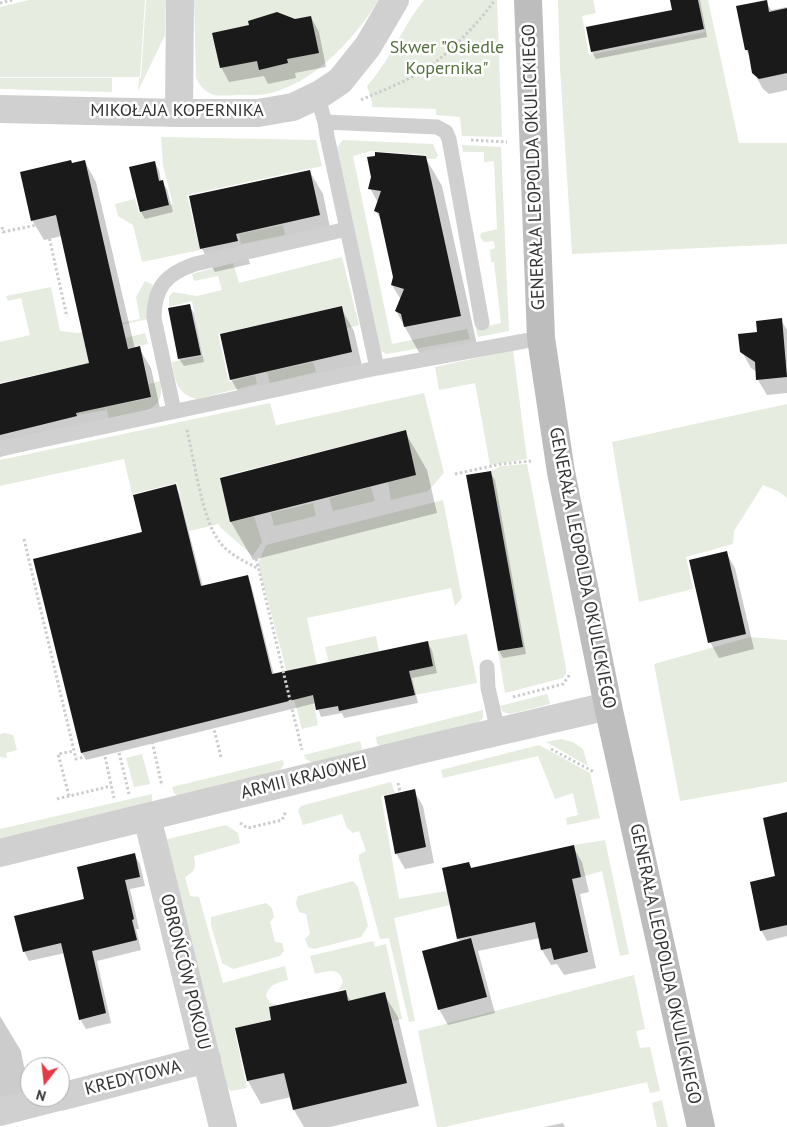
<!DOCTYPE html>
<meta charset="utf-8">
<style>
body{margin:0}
#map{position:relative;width:787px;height:1127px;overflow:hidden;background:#fff;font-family:"PT Sans",sans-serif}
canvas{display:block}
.north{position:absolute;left:20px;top:1057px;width:50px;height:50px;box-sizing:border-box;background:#fff;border:1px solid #adadad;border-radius:50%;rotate:196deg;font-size:14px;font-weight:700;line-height:20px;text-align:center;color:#333}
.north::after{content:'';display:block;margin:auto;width:18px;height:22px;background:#e63946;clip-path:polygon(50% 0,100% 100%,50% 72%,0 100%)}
</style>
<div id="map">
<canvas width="787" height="1127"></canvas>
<div class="north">N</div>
</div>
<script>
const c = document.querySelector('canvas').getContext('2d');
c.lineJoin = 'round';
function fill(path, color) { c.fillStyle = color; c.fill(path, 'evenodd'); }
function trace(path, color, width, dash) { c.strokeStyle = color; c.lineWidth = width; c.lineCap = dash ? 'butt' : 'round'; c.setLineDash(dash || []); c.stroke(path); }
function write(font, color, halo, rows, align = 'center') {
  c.font = font + ' "PT Sans",sans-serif'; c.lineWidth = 5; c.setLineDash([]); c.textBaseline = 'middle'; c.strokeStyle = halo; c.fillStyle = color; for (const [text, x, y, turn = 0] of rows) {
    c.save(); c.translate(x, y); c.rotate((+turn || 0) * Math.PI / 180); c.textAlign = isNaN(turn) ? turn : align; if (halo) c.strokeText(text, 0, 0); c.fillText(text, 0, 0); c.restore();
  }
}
fill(new Path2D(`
 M29 0H145L140 77H0V7Z
 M146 0H166L165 35 138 91 139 78H141Z
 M194 0H379C354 38 317 81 271 93 260 96 248 95 237 95 216 96 207 98 196 78Z
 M424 0H497L502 137 462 136 460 117 436 115V109L372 107V102L367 86C390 61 402 27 424 0Z
 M558 0H593L596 13 582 16 589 55 705 32 699 0H708L739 143H787V244L572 254 560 68Z
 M0 78H112V92L0 89Z
 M161 137 316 140 322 166 187 195 200 250 142 262 133 225 118 216 115 204 135 199 139 213 173 204 163 166Z
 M343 140 433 144 438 156 435 159H427L426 155 371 151 353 156 392 344 467 329 470 339 387 354 381 351 337 147Z
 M462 145 501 147 509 331 478 337 476 329 501 323 494 262H491L490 250 495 248 494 241 484 242 480 237 481 233 497 229 494 161 484 162V152H463Z
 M283 225 285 235 241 244 239 234Z
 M342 257 359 325 347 328 342 306 218 334 229 382 255 375 257 384 197 399C177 394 175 381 172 362L203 356 192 301 169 307V297L173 292 197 296 222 290 218 276 194 281 192 274 233 263 239 283Z
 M145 281 153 285 148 305V319L94 331 97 345 145 333 148 344 99 354 110 406 151 398 149 384 160 381C168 415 133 413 109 419L90 330 140 319 136 297Z
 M51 287 60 331 78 333 89 330 106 410 77 415 66 368 0 383V342L30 335 21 298 8 301 6 296Z
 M513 350 527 459 490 465 475 383 439 390 435 367Z
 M313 362 316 372 270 383 267 372Z
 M424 393 444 473 428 491 391 500 388 482 416 475 405 430 220 477 230 522 254 516 262 542 253 556 220 527 219 524 189 531 177 483 132 494 124 459 0 486V460L270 403 276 425 273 426Z
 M787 404V498L778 491 763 485 734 531 733 544 686 557 693 589 639 602 612 442Z
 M527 464 566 668V674L563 678 505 693 498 651 523 647 491 471 501 466Z
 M371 487 375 501 333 511 329 498Z
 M443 500 462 598 455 606 451 588 307 618 317 665 307 667 318 725 302 729 258 564 266 545Z
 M313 503 316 516 274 526 271 513Z
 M467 634 477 683 415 695 409 671 433 665 428 641Z
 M376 636 379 651 329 662 325 647Z
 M750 637 787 640V782L680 801 654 664Z
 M547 694 550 704 510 714 503 712 500 706Z
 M483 710V718L479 722 382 747 377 744 376 737Z
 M5 733 13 735 17 750 6 753 7 758 0 757V734Z
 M561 739 573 742 583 749 588 766 546 742Z
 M360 741 362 747 361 750 315 764 306 759 304 755Z
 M539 745 590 773 600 818 567 825 566 818 578 815 573 793 555 799 538 756 443 778 441 770Z
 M142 754 150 784 134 787 126 758Z
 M283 760 284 764 278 773 181 796C175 795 173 793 172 787Z
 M391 782 395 793 381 796 399 899 447 891 450 905 394 918 415 1021 409 1022 389 938 380 939 359 860V855L366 851 359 831 353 833 347 828 342 814 303 825 298 810 301 806Z
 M152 794V802L0 840V829Z
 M226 825 238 833 240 843 194 856C196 867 196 871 185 877L190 896 199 897 223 983 285 966 288 980C277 983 269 984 266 996L270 1003 278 1005 269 1007 271 1020 234 1028 247 1088 231 1091 223 1083 164 840Z
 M605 840 629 954 620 956 602 871 581 877 574 845Z
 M353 881 358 887 368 926 361 937 314 949 308 947 305 939 310 934 306 914 299 912 296 903 298 896Z
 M266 903 272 908 274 917 270 922 275 942 282 943 284 951 280 956 233 969 222 963 211 925V917Z
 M373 941 375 947 386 944 402 1019 393 1021 385 993 348 1001 346 989 338 990 343 983C340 966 328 971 315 974L310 956Z
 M634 975 645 1029 636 1031 640 1048 650 1047 660 1091 650 1093 647 1082 444 1127H437L418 1031Z
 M662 1100 668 1127H657L652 1103Z`), '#e6ecdf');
fill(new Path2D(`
 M672 0H700L707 37 596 59 592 52 673 11Z
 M766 1 771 10 787 7V90L769 94 763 89 754 73 750 57 746 50 737 7Z
 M311 17 319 32 326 67 295 73 296 78 268 84 264 76 229 82 221 67 251 26Z
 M425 157 442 186 477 345 421 356 396 311 401 300 392 285 395 277 383 223 375 210 378 203 370 188Z
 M85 162 96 182 135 349 139 348 151 368 162 417 0 457V385L91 364 62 236 44 240 32 220 72 165Z
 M155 163 159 170 161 181 167 189 173 212 145 219 141 212Z
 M310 172 323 194 332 237 248 257 250 264 215 272 202 249 191 197Z
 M189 305 194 313 204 362 184 366 179 359Z
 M341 308 354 331 364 375 244 402 231 379Z
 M781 320 787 330V393L767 395 758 380 757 372 751 368 742 352 759 333Z
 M405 432 427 470 437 513 253 560 231 522 221 479Z
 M490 472 495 480 526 654 503 658 499 651Z
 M175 485 179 493 203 587 247 576 251 584 274 675 427 642 432 650 437 673 412 678 418 703 344 718 342 713 321 717 316 703 86 760 82 753 34 560 143 532Z
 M726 552 735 568 754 649 719 658 710 642Z
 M414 791 423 806 434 863 405 869 396 853Z
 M787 814V936L767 941 761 930 776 877Z
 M573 847 582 862 589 892 580 894 596 968 564 975 557 964 551 965 542 950 540 938 478 951 495 1013 448 1025 439 1009 460 942 458 938 469 864 472 869Z
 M134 854 140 864 145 886 130 889 139 929H136L141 950 97 961 111 1023 86 1029 80 1019 65 953 29 961 24 951 86 900Z
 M345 991 351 1002 384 994 398 1017 419 1106 330 1127H304L294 1110 291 1097 261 1104 248 1081 236 1029 273 1021Z
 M0 1016 21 1051 29 1093 0 1098Z
 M563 1123 565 1127H544Z`), '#0003');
fill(new Path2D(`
 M670 0H698L704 29 591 52 586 27 672 10Z
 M767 0 769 12 787 8V73L759 79 752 73 748 50H745L736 6Z
 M277 12 295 19 311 16 319 53 287 59 288 63 259 70 257 61 220 68 212 33 249 25 248 21Z
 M375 152 426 156 461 316 404 327 401 314 395 311 404 289 391 285 393 277 379 213 374 211 381 191 368 189 371 177 367 157 375 156Z
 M71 160 72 163 85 160 128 349 140 346 151 397 76 413 77 416 0 435V384L89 363 56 215 31 221 20 172Z
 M155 161 159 181 163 180 169 205 140 212 129 167Z
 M310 170 320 215 236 234 238 241 200 249 189 196Z
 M190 304 201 355 178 359 168 308Z
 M342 306 352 352 230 380 220 334Z
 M782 318 787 377 756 380 755 362 740 352 738 334 757 332 756 321Z
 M406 430 416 475 230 522 220 478Z
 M491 471 523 647 498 651 466 475Z
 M176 484 201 586 248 575 272 674 428 641 433 666 409 671 415 695 339 711 338 706 316 710 313 695 81 753 33 559 142 532 133 495Z
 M727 551 746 634 708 643 689 560Z
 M415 789 426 847 395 854 384 796Z
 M787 812V925L760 931 750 882 775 876 763 818Z
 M574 845 581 877 572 879 588 952 554 960 551 948 541 950 535 922 457 939 442 868 469 862 471 868Z
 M135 853 140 877 125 880 134 919 132 920 137 940 92 951 106 1013 79 1020 61 943 23 952 14 916 84 899 77 867Z
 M471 938 487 997 438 1010 422 951Z
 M346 990 348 1001 385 992 407 1083 293 1110 284 1073 247 1081 235 1028 271 1020 269 1007Z`), '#1a1a1a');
trace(new Path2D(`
 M0 3 12 0
 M361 100C381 91 402 83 421 72 446 57 478 24 495 0
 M471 140 507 142
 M2 227 3 232 46 223 67 317
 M187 430C194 459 202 519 219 541 228 554 244 561 257 568
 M455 474 501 464 531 461
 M268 537 256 558 302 750
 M24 539 76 759 152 741 162 786
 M513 697 563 684 571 673
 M118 748 129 794
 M551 749 594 772
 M104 752 114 798
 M221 757 213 725 290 703
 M398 783 400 792
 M69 796 58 754 74 751
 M57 799 111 786
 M240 823 248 828 282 820 286 811`), '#cdcdcd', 3, [2.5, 2.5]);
trace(new Path2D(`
 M317 95 325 122 327 136 377 368
 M325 122 437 127 446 132 449 139 482 323
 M174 411 154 318C154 287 166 274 195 264L347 229
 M0 449 377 368 541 338
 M487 667 488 688 498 731`), '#d0d0d0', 15);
trace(new Path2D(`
 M0 109 179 113H258L293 107 322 93 340 81 368 46 395 0
 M179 113 180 0
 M147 817 223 1127
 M0 853 424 749 608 706
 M60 1097 207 1059
 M0 1112 58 1097`), '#d0d0d0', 28);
trace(new Path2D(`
 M528 0 541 338 553 419 561 472 608 706 701 1127`), '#bdbdbd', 28);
write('18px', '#56703f', '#fff', [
 ["Skwer \"Osiedle",447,48],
 ["Kopernika\"",447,69]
]);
write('18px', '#333', '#fff', [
 ["MIKOŁAJA KOPERNIKA",177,111],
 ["GENERAŁA LEOPOLDA OKULICKIEGO",534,167,-92],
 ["GENERAŁA LEOPOLDA OKULICKIEGO",582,568,79],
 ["ARMII KRAJOWEJ",304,778,-14],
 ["GENERAŁA LEOPOLDA OKULICKIEGO",665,964,78],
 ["OBROŃCÓW POKOJU",185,972,76],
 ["KREDYTOWA",133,1078,-14]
]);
</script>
